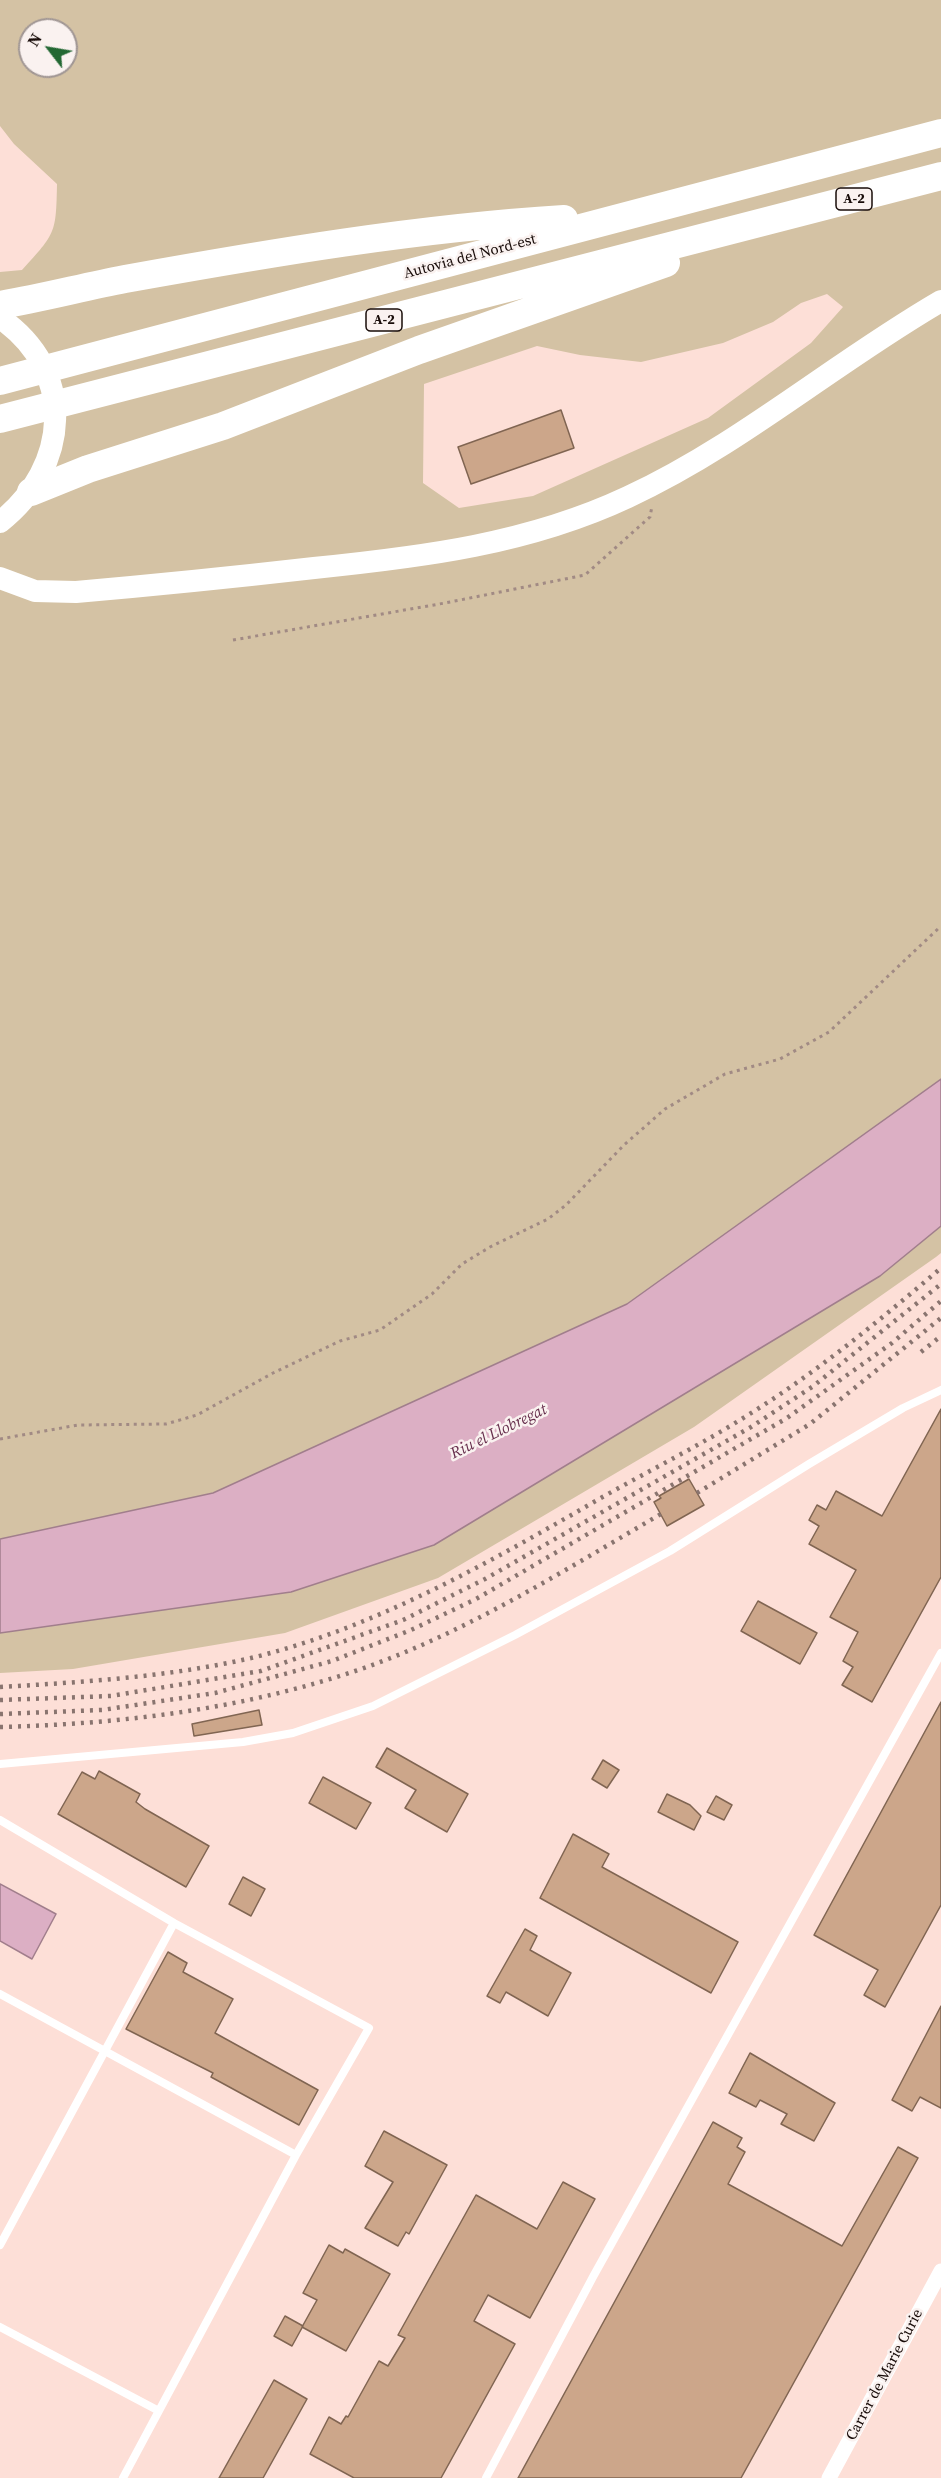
<!DOCTYPE html>
<style>
body{margin:0}
#map{position:relative;width:941px;height:2478px;overflow:hidden;background:#fddfd7;font-family:"Source Serif 4",serif}
canvas{display:block}
.north{position:absolute;left:18px;top:18px;width:60px;height:60px;box-sizing:border-box;background:#faf2f0;border:2px solid #a09694;border-radius:50%;rotate:301deg;font-size:16px;font-weight:700;line-height:24px;text-align:center;color:#180c09}
.north::after{content:'';display:block;margin:auto;width:21px;height:27px;background:#236833;clip-path:polygon(50% 0,100% 100%,50% 72%,0 100%)}
</style>
<div id="map">
<canvas width="941" height="2478"></canvas>
<div class="north">N</div>
</div>
<script>
const c = document.querySelector('canvas').getContext('2d');
c.lineJoin = 'round';
function fill(path, color) { c.fillStyle = color; c.fill(path, 'evenodd'); }
function trace(path, color, width, dash) { c.strokeStyle = color; c.lineWidth = width; c.lineCap = dash ? 'butt' : 'round'; c.setLineDash(dash || []); c.stroke(path); }
function write(font, color, halo, rows, align = 'center') {
  c.font = font + ' "Source Serif 4",serif'; c.lineWidth = 5; c.setLineDash([]); c.textBaseline = 'middle'; c.strokeStyle = halo; c.fillStyle = color; for (const [text, x, y, turn = 0] of rows) {
    c.save(); c.translate(x, y); c.rotate((+turn || 0) * Math.PI / 180); c.textAlign = isNaN(turn) ? turn : align; if (halo) c.strokeText(text, 0, 0); c.fillText(text, 0, 0); c.restore();
  }
}
fill(new Path2D(`
 M0 0H941V1079L627 1304 213 1493 0 1539V272L22 270C56 233 56 233 57 184L14 144 0 126ZM30 30H66V66H30ZM827 294 843 307 811 343 708 418 533 496 459 508 423 483 424 384 537 346 580 355 641 362 723 343 773 322 801 303Z
 M941 1226V1253L936 1257 694 1427 438 1578 285 1633 73 1669 0 1673V1633L291 1592 434 1545 880 1276Z`), '#d4c2a4');
const water = new Path2D(`
 M941 1079V1226L880 1276 434 1545 291 1592 0 1633V1539L213 1493 627 1304Z
 M0 1884 56 1914 32 1959 0 1941Z`);
fill(water, '#dcafc4');
trace(water, '#a17e8c', 1.5);
const building = new Path2D(`
 M561 410 574 448 471 484 458 447Z
 M941 1409V1577L872 1702 842 1685 853 1667 843 1661 858 1632 830 1617 856 1570 809 1544 819 1526 809 1520 817 1505 826 1510 836 1491 882 1516Z
 M689 1479 704 1505 667 1526 654 1502 661 1498 659 1496Z
 M758 1601 817 1633 800 1664 741 1631Z
 M941 1702V1905L885 2007 864 1995 878 1970 814 1935Z
 M259 1710 262 1725 194 1736 192 1724Z
 M387 1748 468 1794 447 1832 405 1808 416 1790 376 1767Z
 M603 1760 619 1770 607 1788 592 1779Z
 M99 1771 140 1794 136 1802 145 1809 209 1846 186 1887 58 1814 82 1772 95 1779Z
 M323 1777 371 1803 356 1829 309 1803Z
 M667 1794 690 1805 701 1816 694 1830 658 1812Z
 M716 1796 732 1805 724 1820 707 1812Z
 M573 1834 609 1854 602 1867 738 1942 711 1993 540 1898Z
 M243 1877 265 1889 251 1916 229 1904Z
 M525 1929 537 1936 530 1950 571 1973 548 2016 506 1992 500 2003 487 1996Z
 M168 1952 187 1963 183 1972 233 1999 215 2033 318 2090 299 2125 211 2077 213 2073 126 2029Z
 M941 2006V2108L920 2097 912 2111 892 2100Z
 M750 2053 835 2103 814 2141 781 2124 787 2114 760 2100 756 2107 729 2093Z
 M713 2122 742 2138 737 2147 745 2152 728 2184 842 2246 898 2147 918 2158 741 2478H518Z
 M384 2131 447 2165 409 2234 406 2232 398 2246 365 2228 393 2182 365 2166Z
 M563 2182 595 2199 530 2318 488 2295 474 2321 515 2344 441 2478H354L310 2454 329 2417 341 2424 346 2416 348 2417 379 2361 388 2366 405 2338 398 2335 476 2195 537 2229Z
 M329 2245 343 2253 345 2249 390 2274 346 2351 302 2327 317 2300 303 2293Z
 M285 2316 303 2326 292 2346 274 2336Z
 M274 2380 307 2399 263 2478H219Z`);
fill(building, '#cca68a');
trace(building, '#806552', 1.5);
trace(new Path2D(`
 M233 640 445 603 585 575 650 517 652 506
 M0 1439 78 1425 166 1424 197 1415 273 1373 340 1341 380 1330 432 1294 462 1264 490 1247 548 1219 566 1205 624 1145 665 1109 725 1074 780 1059 829 1032 941 926`), '#a18a84', 3, [3, 4.5]);
trace(new Path2D(`
 M0 1764 243 1742 293 1733 373 1706 515 1635 670 1551 809 1464 903 1408 941 1390
 M0 1820 174 1923 369 2028 296 2155 123 2478
 M0 1994 296 2155
 M0 2245 174 1923
 M0 2327 159 2411
 M486 2478 594 2275 941 1653`), '#fff', 8);
trace(new Path2D(`
 M829 2478 941 2271`), '#fff', 15);
trace(new Path2D(`
 M0 318C77 371 70 467 0 522
 M0 578 35 591 76 592C156 585 235 577 314 568 422 557 528 544 628 497 740 445 834 363 941 301`), '#fff', 22);
trace(new Path2D(`
 M0 305C42 298 83 287 125 279 270 253 417 228 564 219
 M0 381 941 133
 M0 419 941 176
 M31 492 88 469 223 426 419 350 666 263`), '#fff', 28);
trace(new Path2D(`
 M921 1352 941 1336
 M697 1493 810 1424 941 1318
 M0 1687C84 1682 169 1677 251 1658 371 1629 481 1567 587 1506 640 1475 696 1448 748 1415 817 1372 879 1321 941 1268
 M0 1700 111 1696 261 1671 403 1620 485 1579 751 1427 812 1387 941 1284
 M0 1714 102 1710 215 1693 332 1661 411 1630 476 1599 787 1418 892 1343 941 1301
 M0 1727C119 1724 236 1710 349 1673 460 1637 561 1572 661 1514`), '#89746f', 4.5, [3, 6]);
for (const [x, y, w] of [
 [854,199,36],
 [384,320,36]
]) { const box = new Path2D(); box.roundRect(x - w / 2, y - 11, w, 22, 4.5); c.fillStyle = '#faf2f0'; c.fill(box); trace(box, '#180c09', 1.5); }
write('bold 14px', '#180c09', null, [
 ["A-2",854,199],
 ["A-2",384,320]
]);
write('15px', '#180c09', '#faf2f0', [
 ["Autovia del Nord-est",470,257,-15],
 ["Carrer de Marie Curie",885,2375,-62]
]);
write('italic 16px', '#662e4c', '#faf2f0', [
 ["Riu el Llobregat",499,1432,-26]
]);
</script>
